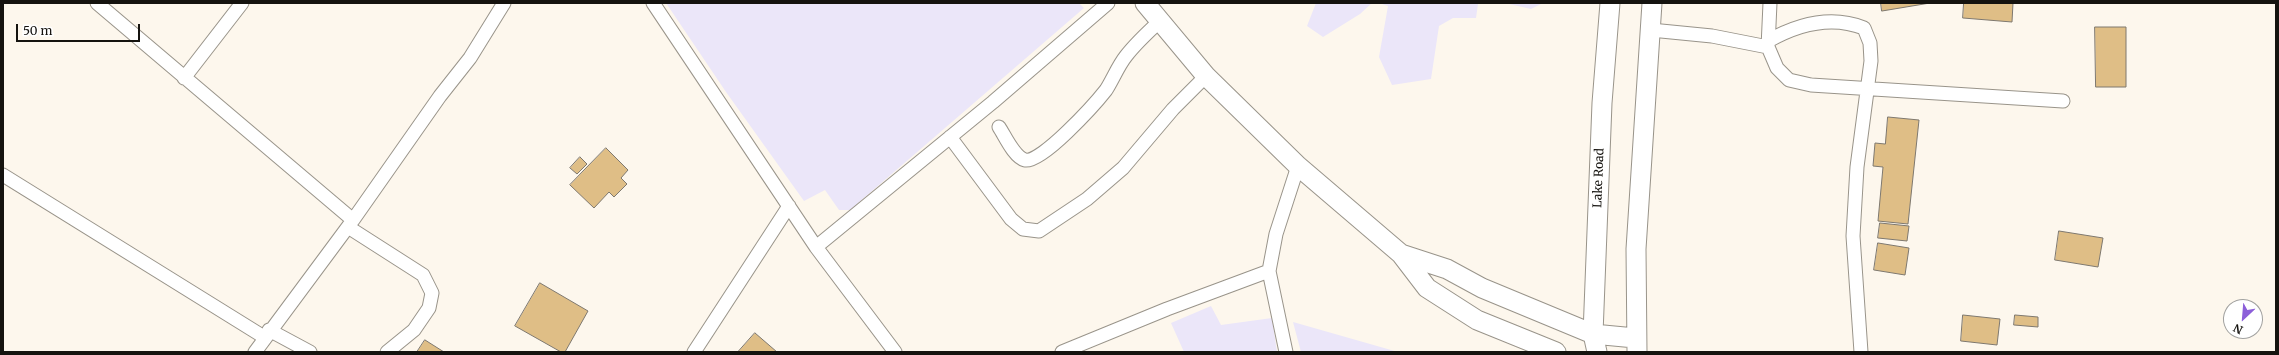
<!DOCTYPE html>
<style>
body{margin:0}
#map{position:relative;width:2279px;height:355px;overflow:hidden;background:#fdf7ed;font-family:Merriweather,serif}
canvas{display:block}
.frame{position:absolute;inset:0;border:4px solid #15130f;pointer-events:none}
.north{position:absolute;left:2223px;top:299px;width:40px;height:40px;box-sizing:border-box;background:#fff;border:1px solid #a1a19f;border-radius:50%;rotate:206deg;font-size:11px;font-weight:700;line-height:16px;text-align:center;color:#15130f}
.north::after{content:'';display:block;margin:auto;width:14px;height:18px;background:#8c5fd9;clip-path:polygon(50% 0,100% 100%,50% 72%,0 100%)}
.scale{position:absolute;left:16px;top:24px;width:124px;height:18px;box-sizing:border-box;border:2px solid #15130f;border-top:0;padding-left:5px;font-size:12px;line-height:14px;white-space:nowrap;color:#15130f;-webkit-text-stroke:3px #fff;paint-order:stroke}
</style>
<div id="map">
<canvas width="2279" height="355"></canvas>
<div class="frame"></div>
<div class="north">N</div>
<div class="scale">50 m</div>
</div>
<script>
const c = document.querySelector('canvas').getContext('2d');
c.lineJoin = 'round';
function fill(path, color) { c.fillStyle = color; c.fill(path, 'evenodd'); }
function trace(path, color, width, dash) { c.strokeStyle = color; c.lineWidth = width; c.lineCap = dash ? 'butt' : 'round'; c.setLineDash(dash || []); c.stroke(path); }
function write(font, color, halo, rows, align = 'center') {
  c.font = font + ' Merriweather,serif'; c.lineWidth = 3.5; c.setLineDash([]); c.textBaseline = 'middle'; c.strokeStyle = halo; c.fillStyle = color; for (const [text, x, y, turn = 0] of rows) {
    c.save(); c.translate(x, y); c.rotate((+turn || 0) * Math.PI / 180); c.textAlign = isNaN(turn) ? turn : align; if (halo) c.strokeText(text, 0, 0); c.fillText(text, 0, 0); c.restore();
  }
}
fill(new Path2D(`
 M666 3H1079L1084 8 850 210H839L825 190 804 201 726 92Z
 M1316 3H1372L1360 14 1323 37 1307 26Z
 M1379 3H1494L1478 4 1476 18H1453L1439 26 1431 79 1392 85 1379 57 1388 6Z
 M1505 3H1543L1531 9Z
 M1211 306 1221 325 1272 318 1277 352H1184L1171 323Z
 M1293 322 1398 352H1301Z`), '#ebe6f9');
const building = new Path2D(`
 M1881 3H1930L1882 11Z
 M1964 3H2013L2012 22 1963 18Z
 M2095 27H2126V87H2096Z
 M1888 117 1919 120 1908 224 1878 221 1883 167 1873 166 1875 143 1885 144Z
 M606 148 628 170 621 178 627 184 614 197 609 192 594 208 570 185Z
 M580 157 587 164 577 174 570 168Z
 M1880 223 1909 226 1907 241 1878 238Z
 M2059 231 2103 238 2098 267 2055 260Z
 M1878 243 1909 248 1905 275 1874 270Z
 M540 283 588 311 565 352H561L515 326Z
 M1963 315 2000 319 1997 345 1961 341Z
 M2015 315 2038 317V327L2014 325Z
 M755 333 777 352H738Z
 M425 340 444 352H417Z`);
fill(building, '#dfbe86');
trace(building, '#7e786f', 1);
const street = new Path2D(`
 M97 3 353 220
 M653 3 816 247 895 352
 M1770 3 1768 47 1777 68 1789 80 1811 85 2063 101
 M1651 30 1712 36 1768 47
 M1768 41C1798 24 1831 15 1864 28L1870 43 1871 61 1857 167 1853 236 1861 352
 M184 78 242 3
 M999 127C1005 136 1014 157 1025 160 1041 164 1095 104 1106 90 1113 79 1118 66 1126 56 1136 43 1148 32 1160 21
 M950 137 1011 219 1023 229 1039 231 1087 199 1123 168 1173 109 1206 76
 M3 175 264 337
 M348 227 423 275 432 293 429 308 414 330 387 352
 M816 247 993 102 1108 3
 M269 330 310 352
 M255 352 353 220 440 96 470 58 504 3
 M694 352 789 206
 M1062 352 1167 309 1269 271
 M1286 352 1269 271 1276 234 1298 166`);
const secondary = new Path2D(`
 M1145 3 1206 76 1298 166 1401 254 1427 288 1477 320 1556 352
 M1401 254 1447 269 1482 288 1593 334 1635 338
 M1597 352 1593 334 1602 103 1610 3
 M1637 352 1636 249 1652 3`);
trace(street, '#99948a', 15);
trace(secondary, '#99948a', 21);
trace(street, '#fff', 13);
trace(secondary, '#fff', 19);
write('12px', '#15130f', '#fff', [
 ["Lake Road",1599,178,-88]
]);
</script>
